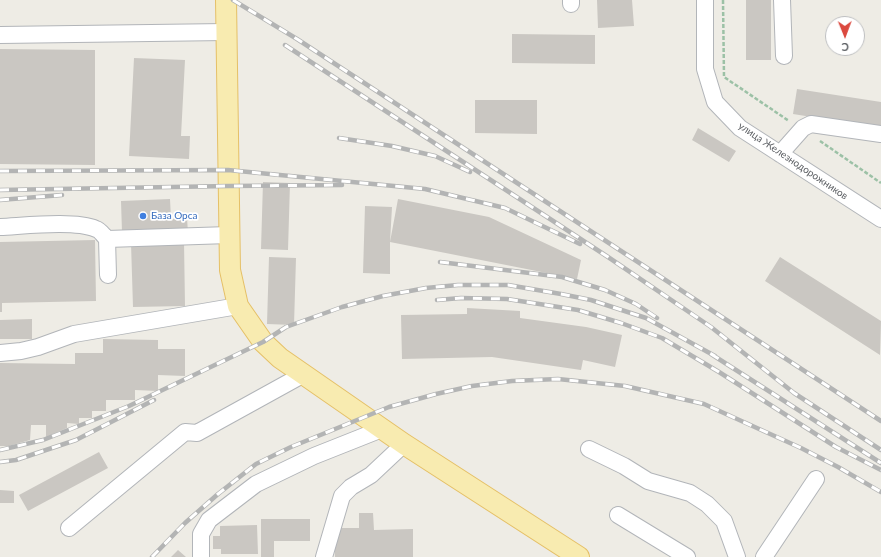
<!DOCTYPE html>
<meta charset="utf-8">
<style>
body{margin:0}
#map{position:relative;width:881px;height:557px;overflow:hidden;background:#eeece5;font-family:Lato,sans-serif}
canvas{display:block}
.north{position:absolute;left:825px;top:16px;width:40px;height:40px;box-sizing:border-box;background:#fff;border:1px solid #bebfc1;border-radius:50%;rotate:179deg;font-size:11px;font-weight:700;line-height:16px;text-align:center;color:#5d6064}
.north::after{content:'';display:block;margin:auto;width:14px;height:18px;background:#db493f;clip-path:polygon(50% 0,100% 100%,50% 72%,0 100%)}
</style>
<div id="map">
<canvas width="881" height="557"></canvas>
<div class="north">С</div>
</div>
<script>
const c = document.querySelector('canvas').getContext('2d');
c.lineJoin = 'round';
function fill(path, color) { c.fillStyle = color; c.fill(path, 'evenodd'); }
function trace(path, color, width, dash) { c.strokeStyle = color; c.lineWidth = width; c.lineCap = dash ? 'butt' : 'round'; c.setLineDash(dash || []); c.stroke(path); }
function write(font, color, halo, rows, align = 'center') {
  c.font = font + ' Lato,sans-serif'; c.lineWidth = 3.5; c.setLineDash([]); c.textBaseline = 'middle'; c.strokeStyle = halo; c.fillStyle = color; for (const [text, x, y, turn = 0] of rows) {
    c.save(); c.translate(x, y); c.rotate((+turn || 0) * Math.PI / 180); c.textAlign = isNaN(turn) ? turn : align; if (halo) c.strokeText(text, 0, 0); c.fillText(text, 0, 0); c.restore();
  }
}
fill(new Path2D(`
 M597 0H632L634 26 598 28Z
 M746 0H771V60H746Z
 M512 34 595 35V64L512 63Z
 M0 49 95 50V165L0 164Z
 M134 58 185 60 181 136H190L189 159 129 156Z
 M797 89 881 102V128L793 114Z
 M475 100H537V134L475 133Z
 M698 128 736 151 729 162 692 140Z
 M263 182 290 183 288 250 261 249Z
 M170 199 171 219 187 218 188 233 122 232 121 201Z
 M398 199 489 217 581 260 577 279 390 242V274L363 273 365 206 392 207 390 242Z
 M95 240 96 301 2 303V312H0V242Z
 M184 242 185 306 133 307 131 243Z
 M269 257 296 258 294 325 267 324Z
 M780 257 881 321 880 355 765 281Z
 M467 308 520 311V318L586 327 622 335 615 367 583 360 581 370 492 357 402 359 401 315 467 314Z
 M32 319V339H0V320Z
 M103 339 158 340V349H185V376L158 375V391L135 390V400H106V411H92V418H79V424L67 423V428L46 437V425H31L30 440 9 446H0V363L75 364V353H103Z
 M99 452 108 468 28 511 19 495Z
 M0 490 14 491V503H0Z
 M359 513H373L374 530 413 529V557H335L334 528H359Z
 M261 519H310V541H274V557H261Z
 M257 525 258 554H221V549H213V536H220V526Z
 M178 550 186 557H171Z`), '#cac7c2');
const minor = new Path2D(`
 M705 0V69L715 102 740 128 881 219
 M782 0 784 56
 M571 4V0
 M0 35 226 32
 M780 154 803 128 811 124 881 134
 M0 227C24 226 75 220 96 229 100 230 104 236 107 239L108 275
 M107 239 229 235
 M0 353 21 351 38 347 74 334 238 306
 M589 449 624 466 648 481 690 493 707 504 724 521 737 557
 M618 515 687 557
 M69 528 185 432 197 433 304 374
 M201 557V534L209 520 256 484 314 456 382 429
 M324 557 342 496 351 487 371 475 404 444
 M764 557 816 479`);
const major = new Path2D(`
 M226 0 230 270 238 306 263 342 280 358 404 444 579 557`);
trace(minor, '#b2b5b9', 18);
trace(major, '#e5c067', 22);
trace(new Path2D(`
 M723 0 724 77 789 121
 M820 141 881 183`), '#9cc1a6', 2.5, [4, 2]);
trace(minor, '#fff', 16);
trace(major, '#f8ebb0', 20);
const rail = new Path2D(`
 M233 0 297 39 881 421
 M285 45 608 257 711 327 794 393 881 450
 M339 138 392 146 435 156 470 172
 M0 171 228 170 425 189 505 208 580 244
 M0 190 229 186 342 185
 M0 200 62 195
 M440 262 562 277 605 290 636 304 657 318
 M437 300 461 298 507 299 578 310 621 323 662 338 719 372 836 447 881 470
 M711 354 881 463
 M0 450 43 440 129 406 263 342 286 327 342 307 383 296 426 288 458 285H508L561 294 591 300 646 318 715 356
 M0 462 16 460 76 440 154 400
 M152 557 185 523 218 494 256 464 291 447 389 407 436 394 472 386 512 381 558 379 625 386 704 404 801 448 838 467 881 492`);
trace(rail, '#b3b4b4', 4.5);
trace(rail, '#fff', 3, [9]);
for (const [x, y, r, color] of [
 [143,216,4,"#3f7fe0"]
]) { const dot = new Path2D(); dot.arc(x, y, r, 0, 2 * Math.PI); c.fillStyle = color; c.fill(dot); trace(dot, '#fff', 1.5); }
write('10px', '#5d6064', '#fff', [
 ["улица Железнодорожников",793,161,34]
]);
write('10px', '#366cbe', '#fff', [
 ["База Орса",151,216]
], 'left');
</script>
